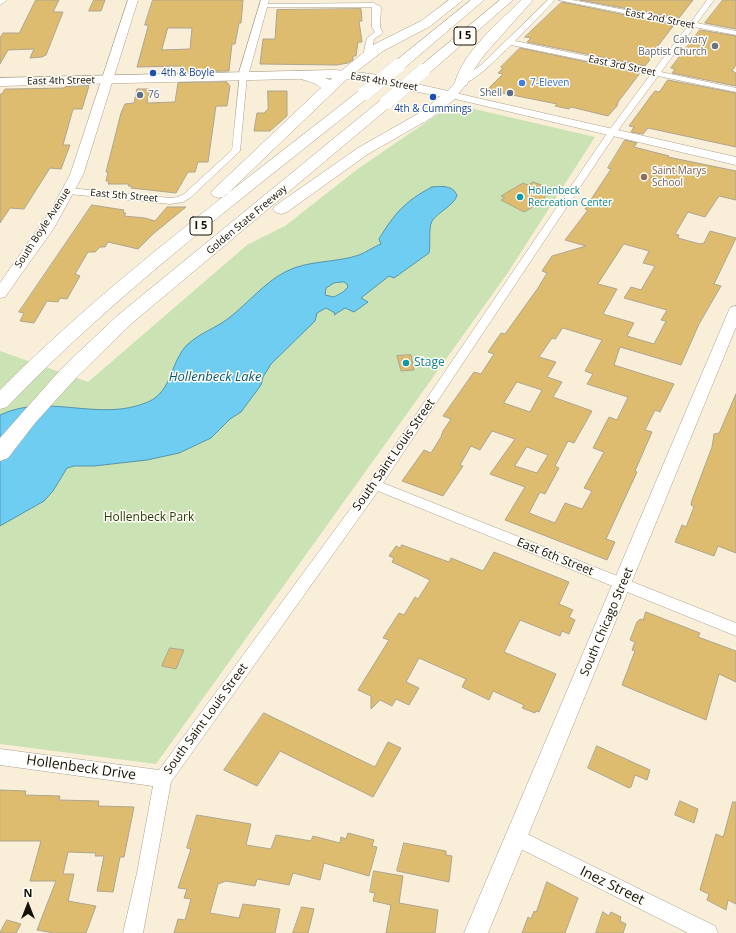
<!DOCTYPE html>
<style>
body{margin:0}
#map{position:relative;width:736px;height:933px;overflow:hidden;background:#f9efd9;font-family:"Open Sans",sans-serif}
canvas{display:block}
.north{position:absolute;left:8px;top:885px;width:40px;height:40px;-webkit-text-stroke:3px #fffdf8;paint-order:stroke;rotate:0deg;font-size:11px;font-weight:700;line-height:16px;text-align:center;color:#141109}
.north::after{content:'';display:block;margin:auto;width:14px;height:18px;background:#141109;clip-path:polygon(50% 0,100% 100%,50% 72%,0 100%)}
</style>
<div id="map">
<canvas width="736" height="933"></canvas>
<div class="north">N</div>
</div>
<script>
const c = document.querySelector('canvas').getContext('2d');
c.lineJoin = 'round';
function fill(path, color) { c.fillStyle = color; c.fill(path, 'evenodd'); }
function trace(path, color, width, dash) { c.strokeStyle = color; c.lineWidth = width; c.lineCap = dash ? 'butt' : 'round'; c.setLineDash(dash || []); c.stroke(path); }
function write(font, color, halo, rows, align = 'center') {
  c.font = font + ' "Open Sans",sans-serif'; c.lineWidth = 3; c.setLineDash([]); c.textBaseline = 'middle'; c.strokeStyle = halo; c.fillStyle = color; for (const [text, x, y, turn = 0] of rows) {
    c.save(); c.translate(x, y); c.rotate((+turn || 0) * Math.PI / 180); c.textAlign = isNaN(turn) ? turn : align; if (halo) c.strokeText(text, 0, 0); c.fillText(text, 0, 0); c.restore();
  }
}
fill(new Path2D(`
 M453 104 595 137 507 274 156 764 0 744V351L88 382 247 245 285 226 359 168Z`), '#cbe2b4');
const water = new Path2D(`
 M432 187C441 186 454 185 457 196 452 207 438 212 432 221 428 229 431 244 429 253L394 278 389 276 361 298 368 302 354 312 345 308 334 315 335 313 326 308 317 313 315 321 271 364 263 377 261 385 241 412 230 419 211 438 179 453 147 460 94 466H74L67 468 53 491 44 501 0 526V415C48 392 99 423 148 402 173 391 170 361 188 344 200 333 216 328 229 318 248 303 264 283 285 272 307 260 336 263 359 255 367 252 373 247 381 244L379 239C394 214 405 201 432 187ZM344 282 347 284 348 287 343 292 334 297 325 295 326 288 334 283Z`);
fill(water, '#6fcdf2');
trace(water, '#5495ac', 1);
const building = new Path2D(`
 M36 0H59L53 12H63L46 55 42 57 30 58 34 49 8 50 0 64V38L3 33H19Z
 M94 0H105L101 11H89Z
 M153 0H243L241 23H239L235 44H232L229 71 180 72 181 66 137 67 148 27V25H145ZM168 28H192L190 49 162 50Z
 M580 0H693L679 18Z
 M723 0H736V29L705 23Z
 M562 2 674 25 657 47H660L645 66 527 42 531 38 525 37Z
 M361 9 362 21H359L362 42H358L356 56H353V60L348 63 337 65 260 64 263 39H275L277 10Z
 M700 30 736 36V65L732 71 736 73V86L672 73 675 69 671 68Z
 M520 48 640 73 618 102 617 106 608 116 571 107 569 109 555 106 557 104 487 90 503 74 498 73 503 68 501 67Z
 M668 80 736 93V147L648 128 643 134 631 132 634 127 629 126 651 96 655 91 659 92Z
 M227 82 230 86 227 106H216L208 162H198L195 172H188L176 193 131 188 132 186H128L129 184H108L109 181H106L108 172H106L121 113 125 104 134 103 137 89H150L147 103 175 102 178 83Z
 M89 86 82 109H73L63 145H70L61 169 50 168 24 209 10 208 0 223V94H2L5 89H11L65 88V87Z
 M268 91H287V116L270 131H254L257 113H264L268 109Z
 M625 140 637 143 634 147 669 156 668 157 736 171V200L719 196 705 217 688 212 675 234 679 235 678 238 700 244 704 243 710 231 736 238 714 284 721 286 699 324 681 365 620 347 614 365 674 384 660 412 655 410 645 430 652 432 635 471 637 472 606 539 615 542 607 560 505 520 525 487 490 474 515 439 492 431 480 450 471 446 460 465 463 466 443 496 402 481 424 450 431 453 441 437 443 431 451 419 443 416 474 372 481 374 494 354 488 352 501 333 505 334 538 288 547 273 542 271 552 256 586 246 565 240 588 210 585 209 586 207 611 169 608 168ZM624 244 649 251 643 263 655 266 641 290 631 287 624 298 667 310 661 320 666 321 654 344 627 336 634 323 603 314 617 289 598 284ZM563 328 602 340 585 371 593 374 587 384 628 397 617 420 609 417 593 448 604 452 584 488 592 491 582 509 565 503 555 523 529 513 540 492 545 494 559 468 555 466 568 441 574 443 592 411 553 397 562 382 547 377 556 362 539 357 552 338 555 339ZM517 382 542 390 530 412 504 403ZM527 447 548 455 537 473 515 466Z
 M533 182 550 188 542 202 524 212 501 200 505 198 501 196 523 183 528 185Z
 M92 205 124 210 123 213H126L124 216 145 218 155 221 167 207H186L153 234 138 249 108 242 105 247H100L95 252H88L75 274 80 276 67 299 60 298 58 302 47 301 34 323 20 321 24 313 19 312Z
 M411 355 414 370 401 371 397 356Z
 M736 394V553L718 546 714 556 675 542 682 525 686 527 694 507 691 505 692 500 712 447 714 434 719 433Z
 M402 545 449 562 451 558 483 571 494 552 569 582 559 604 573 610 569 617 575 620 569 634 562 631 560 636 520 620 504 652 556 674 539 712 536 711 535 713 522 708 524 705 493 691 489 700 462 687 466 679 419 658 406 682 419 688 409 705 396 699 392 706 380 700 371 709V696L358 690 389 640 383 638 399 613 404 615 415 597 418 599 430 580 392 562 394 558 389 556 396 546 400 548Z
 M646 612 700 633 698 637 736 651V682L719 674 706 720 622 685 635 651 632 650 635 642 630 640 637 622 640 619 643 620Z
 M170 648 184 650 176 669 162 666Z
 M264 713 375 767 388 742 401 748 373 797 280 751 257 786 224 770Z
 M597 746 650 770 647 780 635 775 631 787 629 788 588 768Z
 M0 790 26 791 25 795 60 796 59 800 99 801 98 806 134 807 124 857H120L113 892 97 891 104 856H95L96 853 68 852 63 874H74L68 901 96 906 86 933H54L37 930 56 881H30L41 841H0Z
 M680 801 698 809 694 823 675 815Z
 M733 802H736V904L728 900 726 910 707 900 709 894 700 890 716 834 723 837Z
 M197 815 251 824 246 845 271 849 276 835 311 841 313 836 340 843 341 837 346 839 348 833 374 840 372 846 377 847 369 876 324 863 320 880 293 873 289 885 257 879 255 886 226 881 218 884 210 913 239 918 243 904 280 909 275 933H174L178 919 185 920 191 899 184 898 187 889 178 888 191 849 187 848Z
 M404 843 446 851V855L452 856 449 882 397 871Z
 M374 871 403 876 399 903 438 910 435 933H386L391 905 373 901 375 893 370 892Z
 M547 882 578 898 565 933H522L528 917 531 919 534 911 536 912Z
 M302 907 314 909 308 933H293Z
 M603 912 609 916 611 912 621 917 620 921 626 924 623 933H596Z
 M7 920 21 924 16 933H0Z`);
fill(building, '#ddbb6f');
trace(building, '#aea590', 1);
const minor = new Path2D(`
 M548 0H555L515 41 654 70 688 26 558 0H572L691 22 707 0H714L697 23 736 31V35L694 27 661 72 736 88V92L658 76 616 133 383 483 736 623V636L378 491 171 782 143 933H123L137 873 153 786 0 765V749L159 770 370 482 608 132 651 74 511 45C501 54 472 86 459 84V80L481 65Z
 M263 4 374 3 381 7 380 27 383 33 374 39 371 56 367 58 363 56 367 38 375 32 372 27V7H261L259 6Z
 M240 74 247 76 240 151 190 198 183 202 170 204 69 194 64 191 69 188 170 198 178 197 184 194 232 150Z
 M517 829 715 926 718 933H688L511 844 508 838 511 832Z`);
const tertiary = new Path2D(`
 M261 0H269L248 76 243 79 238 76Z
 M736 306V327L488 933H464L729 310 731 307Z`);
const secondary = new Path2D(`
 M128 0H138L83 175 54 228 5 297 0 298V283L51 210 70 175Z
 M451 92 736 157V165L447 97 445 95 447 93Z`);
const primary = new Path2D(`
 M335 70 372 74 448 91 458 79 462 78 468 82 455 98 451 99 372 82 335 78 0 86V78Z`);
const motorway = new Path2D(`
 M0 0H6V1L0 5Z
 M449 0H463L429 27 383 51 348 78 225 196 219 198 213 196 211 193 213 190 321 88C314 80 300 82 294 74L296 71H306L330 80 373 45 421 21Z
 M471 0H484L403 69H393L391 66 393 63Z
 M500 0H513L428 74H418L416 71 418 68Z
 M521 0H533L484 55 471 74 467 85H457L455 82C465 49 498 24 521 0Z
 M365 89 370 90 372 93 370 96C246 196 117 292 7 407L0 409V390C109 280 239 186 360 90Z
 M451 91 456 92 458 95 456 98 431 118 368 154 287 212 281 214 275 212 273 209 275 206 358 148 421 112 446 92Z
 M387 98 392 99 394 102 392 105 131 324 76 378 35 423 8 458 0 461V438L62 368 117 316 382 99Z`);
trace(minor, '#aba18d', 1);
trace(tertiary, '#aba18d', 1);
trace(secondary, '#aba18d', 1);
trace(primary, '#aba18d', 1);
trace(motorway, '#aba18d', 1);
fill(minor, '#fff');
fill(tertiary, '#fff');
fill(secondary, '#fff');
fill(primary, '#fff');
fill(motorway, '#fff');
const motorwayBridge = new Path2D(`
 M365 93 398 66
 M387 102 423 71`);
trace(motorwayBridge, '#aba18d', 14, []);
trace(motorwayBridge, '#fff', 14);
for (const [x, y, r, color] of [
 [715,46,4,"#6b7280"],
 [153,73,4,"#1a4fb4"],
 [522,83,4,"#3f7fe0"],
 [510,93,4,"#5c6f8a"],
 [140,95,4,"#5c6f8a"],
 [433,97,4,"#1a4fb4"],
 [644,177,4,"#8d6e63"],
 [520,197,4,"#0f9aa8"],
 [406,363,4,"#0f9aa8"]
]) { const dot = new Path2D(); dot.arc(x, y, r, 0, 2 * Math.PI); c.fillStyle = color; c.fill(dot); trace(dot, '#fffdf8', 1.5); }
write('10px', '#141109', '#fffdf8', [
 ["East 2nd Street",660,19,11],
 ["East 3rd Street",622,66,12],
 ["East 4th Street",61,81,-1],
 ["East 4th Street",384,82,10],
 ["East 5th Street",124,196,5],
 ["Golden State Freeway",247,220,-40],
 ["South Boyle Avenue",43,228,-57]
]);
write('10px', '#5b616d', '#fffdf8', [
 ["Calvary",707,40],
 ["Baptist Church",707,52]
], 'right');
write('10px', '#164399', '#fffdf8', [
 ["4th & Boyle",161,73],
 ["4th & Cummings",433,109,"center"]
], 'left');
write('10px', '#366cbe', '#fffdf8', [
 ["7-Eleven",530,83]
], 'left');
write('10px', '#4e5e75', '#fffdf8', [
 ["Shell",502,93],
 ["76",148,95,"left"]
], 'right');
write('10px', '#785e54', '#fffdf8', [
 ["Saint Marys",652,171],
 ["School",652,183]
], 'left');
write('10px', '#0d838f', '#fffdf8', [
 ["Hollenbeck",528,191],
 ["Recreation Center",528,203]
], 'left');
for (const [x, y, w] of [
 [465,36,22],
 [201,226,22]
]) { const box = new Path2D(); box.roundRect(x - w / 2, y - 9, w, 18, 3); c.fillStyle = '#fffdf8'; c.fill(box); trace(box, '#141109', 1); }
write('bold 11px', '#141109', null, [
 ["I 5",465,36],
 ["I 5",201,226]
]);
write('12px', '#0d838f', '#fffdf8', [
 ["Stage",414,363]
], 'left');
write('12px', '#141109', '#fffdf8', [
 ["South Saint Louis Street",394,455,-55],
 ["East 6th Street",555,557,22],
 ["South Chicago Street",607,622,-67],
 ["South Saint Louis Street",206,719,-54]
]);
write('12px', '#283d08', '#fffdf8', [
 ["Hollenbeck Park",149,518]
]);
write('italic 13px', '#085a72', '#fffdf8', [
 ["Hollenbeck Lake",215,377]
]);
write('14px', '#141109', '#fffdf8', [
 ["Hollenbeck Drive",81,768,8],
 ["Inez Street",612,886,26]
]);
</script>
